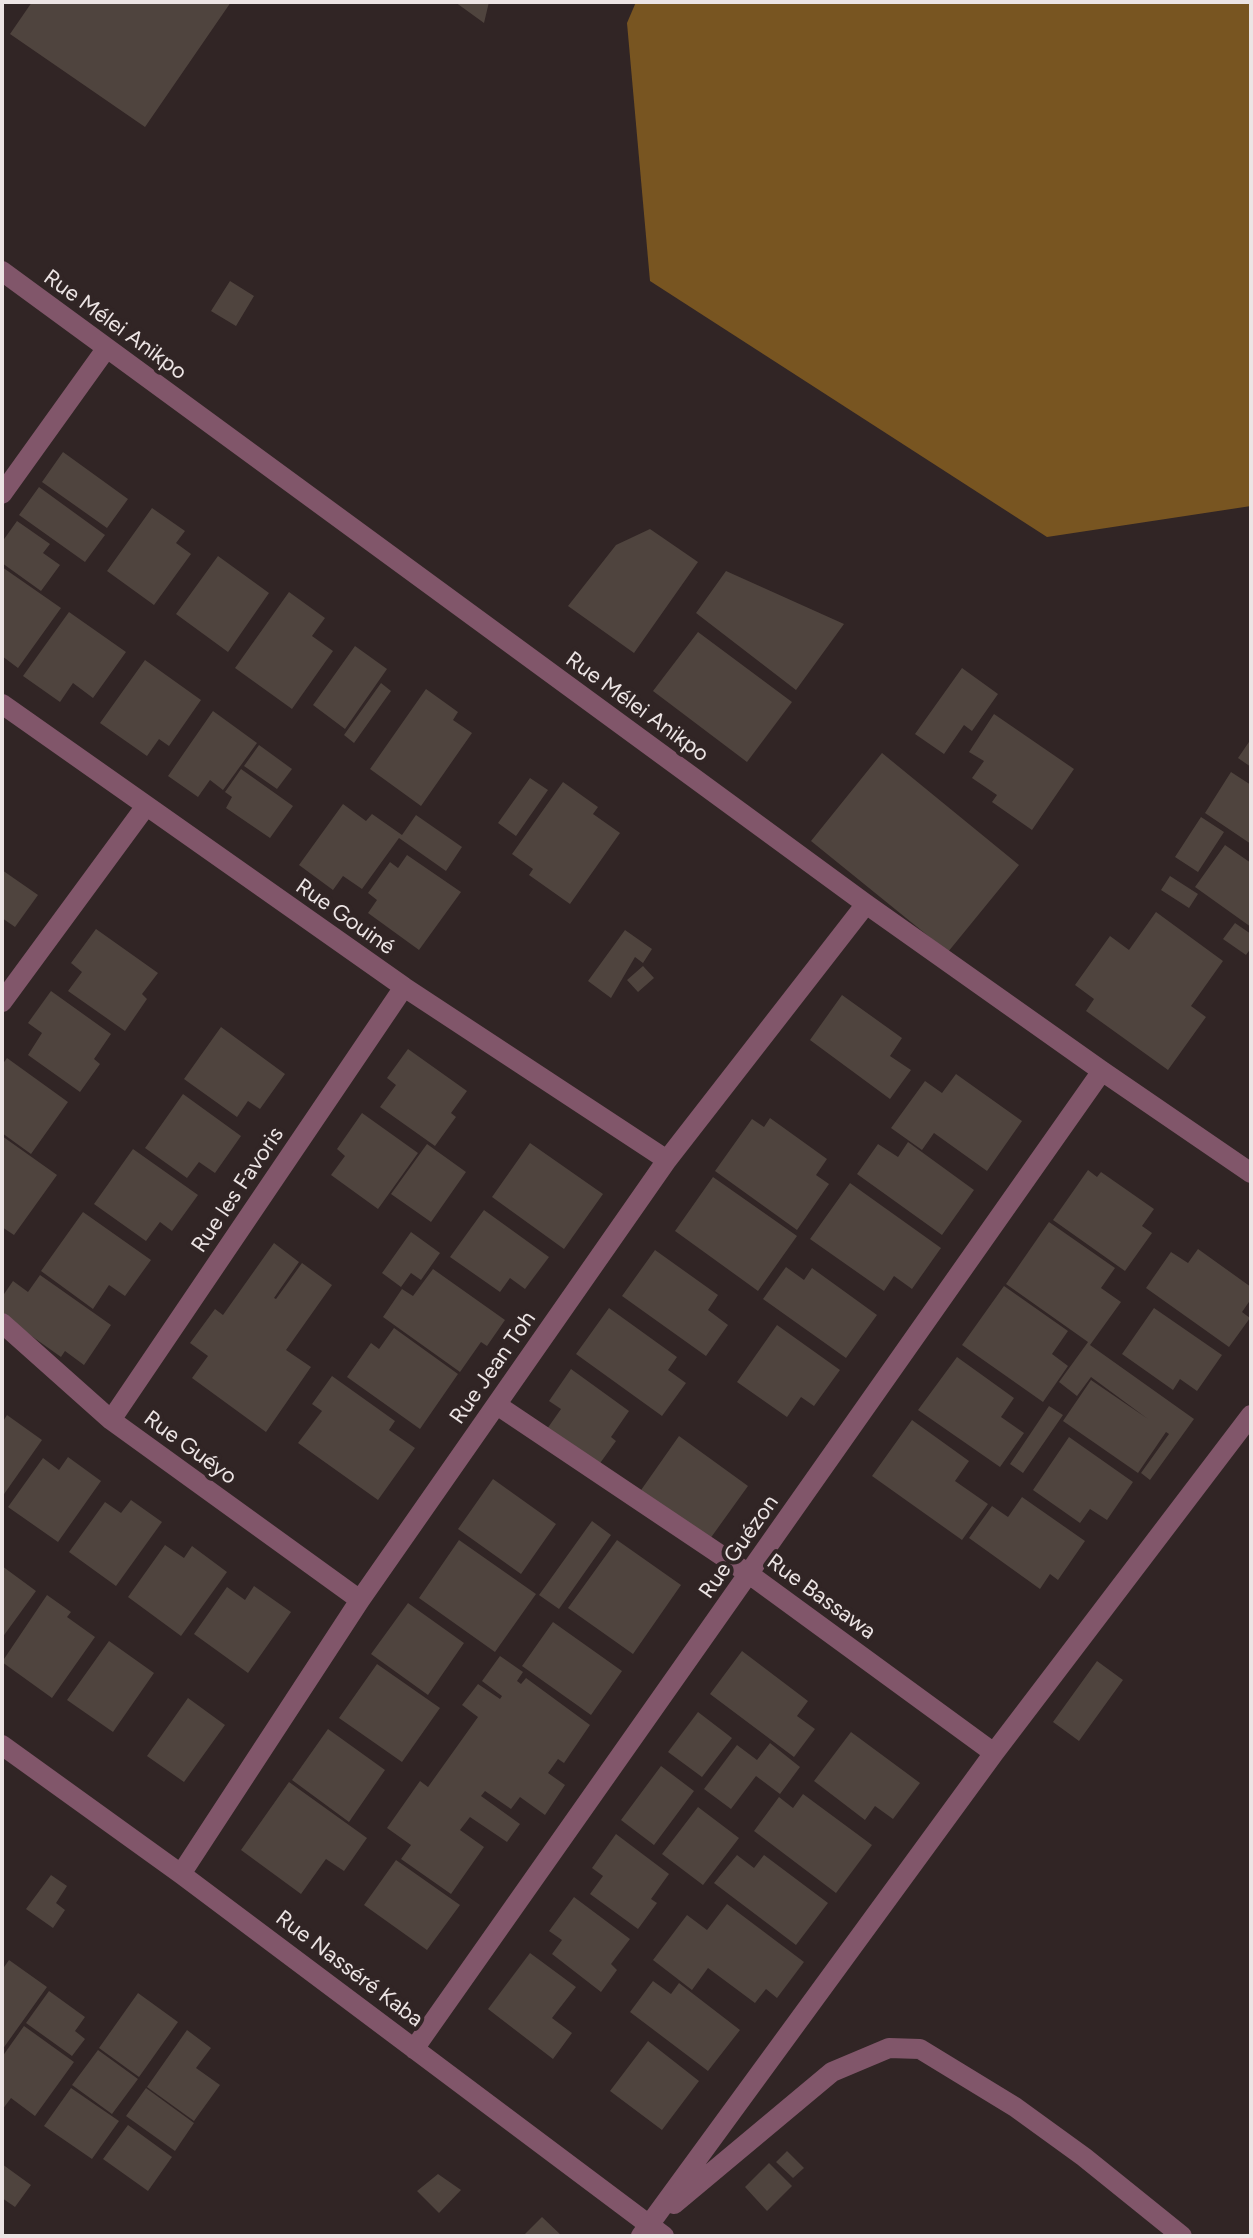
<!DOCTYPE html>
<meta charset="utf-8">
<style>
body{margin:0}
#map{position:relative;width:1253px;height:2238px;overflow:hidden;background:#312525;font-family:Figtree,sans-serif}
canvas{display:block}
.frame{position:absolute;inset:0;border:4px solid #ece4e4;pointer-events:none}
</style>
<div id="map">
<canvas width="1253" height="2238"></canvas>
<div class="frame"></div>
</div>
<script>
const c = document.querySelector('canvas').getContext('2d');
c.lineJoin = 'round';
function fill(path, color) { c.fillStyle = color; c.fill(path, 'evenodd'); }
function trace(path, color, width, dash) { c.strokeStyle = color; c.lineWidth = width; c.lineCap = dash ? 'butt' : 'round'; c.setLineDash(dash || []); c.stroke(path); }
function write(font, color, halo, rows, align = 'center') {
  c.font = font + ' Figtree,sans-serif'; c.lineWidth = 8; c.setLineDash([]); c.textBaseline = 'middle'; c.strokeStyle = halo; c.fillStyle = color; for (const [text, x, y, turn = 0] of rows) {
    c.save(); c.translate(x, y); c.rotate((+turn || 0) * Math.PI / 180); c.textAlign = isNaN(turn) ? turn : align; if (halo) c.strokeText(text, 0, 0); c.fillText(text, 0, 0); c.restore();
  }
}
fill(new Path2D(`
 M636 2H1251V506L1047 537 650 281 627 23Z`), '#785521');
fill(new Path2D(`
 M32 2H231L145 127 10 34Z
 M455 2H489L484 23Z
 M230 281 254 296 236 326 211 311Z
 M63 452 128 499 107 528 42 482Z
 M39 487 105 535 85 562 19 515Z
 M152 508 185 531 176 543 191 554 154 605 107 571Z
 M17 521 50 544 43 553 60 565 41 591 2 563V542Z
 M650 529 698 562 634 653 568 606 616 545Z
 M218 556 269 593 228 652 176 614Z
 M2 567 61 608 18 668 2 656Z
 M726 571 844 624 796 690 696 613Z
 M289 592 325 618 312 636 333 651 292 709 235 668Z
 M69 612 126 652 93 698 73 683 60 702 23 676Z
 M698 632 792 702 747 762 653 691Z
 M355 646 387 669 345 729 313 705Z
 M145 660 201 700 169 746 159 739 147 756 100 723Z
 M962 668 998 694 972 731 964 725 944 754 915 734Z
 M381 683 391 691 354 743 344 735Z
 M426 689 458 712 453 720 472 733 421 806 370 769Z
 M213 711 257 743 223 790 210 780 198 797 168 776Z
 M994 714 1074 769 1032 830 992 802 997 795 972 778 984 761 969 752Z
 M1251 739V767L1238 758Z
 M259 745 292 769 277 789 244 766Z
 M882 753 1019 865 948 952 811 841Z
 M241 769 293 806 270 838 226 808 232 797 225 792Z
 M1231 772 1251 785V844L1205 813Z
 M530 778 548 790 516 836 498 823Z
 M563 782 598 807 593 814 620 833 570 904 529 875 533 869 512 854Z
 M343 804 366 821 372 814 402 835 416 815 462 847 446 871 399 838 362 889 343 876 333 890 299 865Z
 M1201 817 1224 832 1198 872 1175 857Z
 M1225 845 1251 863V927L1195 887Z
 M407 855 461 892 419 950 368 913 377 900 368 893 390 862 398 868Z
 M2 870 38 895 15 927 2 918Z
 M1170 876 1198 894 1189 908 1161 890Z
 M1156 912 1223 961 1191 1006 1206 1017 1168 1070 1086 1011 1094 999 1075 985 1110 936 1129 950Z
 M1235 923 1251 934V948L1246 955 1223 939Z
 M96 929 158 973 142 994 147 999 125 1031 68 991 82 972 71 963Z
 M625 930 652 949 643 963 635 957 611 998 588 981Z
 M643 966 654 978 638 992 627 980Z
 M51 991 111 1034 94 1059 100 1064 80 1092 28 1055 42 1033 28 1023Z
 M842 995 902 1038 890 1056 911 1070 890 1099 810 1040Z
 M221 1027 285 1074 260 1109 248 1101 237 1117 184 1079Z
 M408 1049 467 1091 451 1113 456 1117 435 1146 380 1107 396 1085 387 1078Z
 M7 1058 68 1102 31 1154 2 1133V1065Z
 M956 1074 1022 1121 987 1171 934 1133 922 1150 891 1128 925 1081 942 1093Z
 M183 1094 241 1136 215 1173 199 1162 187 1178 145 1148Z
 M362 1113 418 1153 378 1209 331 1175 345 1156 337 1149Z
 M770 1118 827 1159 816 1175 829 1184 797 1230 715 1171 752 1119 764 1127Z
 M2 1136 57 1175 14 1235 2 1227Z
 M908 1142 974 1190 942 1235 857 1174 878 1144 898 1157Z
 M530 1143 603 1194 564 1249 492 1197Z
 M427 1144 466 1172 431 1222 391 1194Z
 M133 1149 198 1195 172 1231 160 1222 146 1241 94 1204Z
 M1088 1170 1097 1177 1101 1172 1154 1209 1142 1226 1152 1233 1125 1271 1053 1220Z
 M713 1177 797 1236 758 1291 675 1231Z
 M850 1183 941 1248 912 1289 894 1276 884 1291 810 1239Z
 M484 1210 549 1257 525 1289 510 1278 500 1292 450 1257Z
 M83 1212 151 1260 125 1296 109 1285 93 1309 41 1271Z
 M1049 1222 1115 1268 1101 1288 1121 1302 1090 1345 1194 1419 1150 1480 1141 1473 1169 1434 1166 1432 1138 1473 1063 1421 1091 1380 1148 1419 1091 1377 1077 1396 1059 1382 1088 1342 1006 1284Z
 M411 1232 440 1253 421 1280 411 1273 401 1287 382 1273Z
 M274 1243 299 1262 274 1298 276 1299 302 1263 332 1285 286 1350 311 1367 266 1432 192 1378 208 1356 190 1343 215 1309 223 1315Z
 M1198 1249 1251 1287V1299L1242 1312 1250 1318 1229 1347 1146 1288 1171 1252 1188 1263Z
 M655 1250 718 1295 708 1310 728 1325 706 1356 622 1296Z
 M786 1267 804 1280 812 1268 877 1315 846 1358 763 1299Z
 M433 1269 505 1320 487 1346 481 1342 460 1372 383 1317 402 1289 413 1296Z
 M40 1275 111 1325 84 1365 65 1351 61 1357 2 1315V1297L13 1281 28 1292Z
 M1004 1286 1068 1331 1052 1354 1068 1366 1043 1402 962 1345Z
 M609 1308 677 1357 668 1370 686 1383 662 1416 576 1354Z
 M1154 1308 1222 1355 1197 1391 1180 1379 1173 1390 1122 1354Z
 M777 1325 840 1370 814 1406 801 1397 787 1417 737 1382Z
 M394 1328 458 1374 420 1429 347 1377 371 1343 379 1349Z
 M957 1357 1014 1398 1001 1417 1024 1433 1000 1467 918 1410Z
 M571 1369 629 1411 611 1437 616 1441 598 1466 547 1429 561 1409 549 1401Z
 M332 1376 395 1421 389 1430 415 1448 378 1500 298 1443 322 1411 312 1404Z
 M1049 1406 1063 1415 1023 1473 1010 1464Z
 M7 1415 42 1440 2 1497V1423Z
 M912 1420 969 1461 955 1481 988 1504 962 1540 872 1476Z
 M679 1436 748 1486 707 1543 639 1493Z
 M1069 1437 1133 1482 1107 1520 1090 1509 1080 1523 1033 1490Z
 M68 1457 101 1481 58 1542 8 1507 43 1458 59 1470Z
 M493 1479 556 1524 521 1574 458 1529Z
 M1022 1497 1085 1541 1058 1580 1050 1574 1040 1589 969 1538 992 1506 1008 1517Z
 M131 1500 162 1522 116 1586 69 1552 105 1502 121 1513Z
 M592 1521 611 1535 559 1609 539 1595Z
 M459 1540 536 1594 495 1652 419 1598Z
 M617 1540 681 1585 633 1654 568 1608Z
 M165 1545 184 1558 192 1546 227 1572 181 1636 128 1597Z
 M2 1566 36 1591 2 1638Z
 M254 1586 291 1612 248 1673 194 1634 227 1587 245 1600Z
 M47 1595 71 1612 67 1617 95 1637 52 1698 2 1662Z
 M408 1603 464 1643 428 1695 371 1654Z
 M553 1622 622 1671 591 1715 522 1666Z
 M109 1641 154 1673 113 1732 67 1700Z
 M742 1651 808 1701 797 1716 815 1729 794 1757 710 1694Z
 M500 1656 523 1672 517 1681 521 1684 526 1678 590 1725 564 1763 558 1759 548 1773 565 1785 545 1815 520 1797 511 1809 485 1791 481 1796 520 1824 507 1842 470 1817 460 1830 484 1847 451 1894 401 1859 411 1845 387 1828 420 1781 428 1787 478 1717 462 1705 478 1684 500 1699 502 1696 482 1681Z
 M1097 1661 1123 1680 1079 1741 1053 1722Z
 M377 1664 440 1708 402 1762 339 1718Z
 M188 1698 225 1725 184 1782 147 1756Z
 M698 1712 732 1738 702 1777 668 1752Z
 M328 1729 385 1770 349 1822 292 1780Z
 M851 1732 920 1783 893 1819 875 1806 865 1820 814 1781Z
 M770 1743 800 1767 780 1794 756 1776 731 1809 704 1789 737 1745 757 1760Z
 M661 1766 694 1791 654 1845 621 1820Z
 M289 1782 367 1838 344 1871 326 1859 301 1894 241 1850Z
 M803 1794 872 1845 836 1893 754 1831 779 1797 793 1808Z
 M698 1807 739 1838 703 1885 662 1854Z
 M616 1834 669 1874 651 1899 657 1903 638 1929 590 1894 603 1876 592 1868Z
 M737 1855 754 1868 764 1855 828 1903 796 1945 714 1883Z
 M396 1860 460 1905 427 1950 364 1905Z
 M51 1875 67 1886 56 1903 65 1910 53 1928 26 1909Z
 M574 1897 630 1939 611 1964 617 1970 601 1992 552 1954 562 1940 549 1931Z
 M727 1904 804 1962 777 1998 766 1989 755 2003 708 1968 692 1990 653 1960 687 1915 707 1930Z
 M530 1953 576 1987 552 2018 572 2033 553 2059 488 2009Z
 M9 1960 47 1987 2 2050V1970Z
 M653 1981 671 1994 679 1983 740 2030 708 2071 630 2012Z
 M49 1991 85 2017 75 2031 85 2039 72 2056 26 2023Z
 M138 1993 178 2022 139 2077 99 2048Z
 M24 2026 74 2062 35 2116 11 2098 2 2110V2057Z
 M187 2030 211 2048 196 2068 220 2085 194 2121 147 2087Z
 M648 2041 699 2081 662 2130 610 2091Z
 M98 2050 138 2079 112 2114 72 2085Z
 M71 2088 119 2121 92 2159 44 2126Z
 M146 2088 194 2123 175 2151 126 2116Z
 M128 2125 172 2157 148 2191 103 2159Z
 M787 2151 804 2168 793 2178 776 2162Z
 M769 2163 792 2186 767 2211 745 2187Z
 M2 2164 31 2185 15 2207 2 2198Z
 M438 2174 461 2190 439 2213 417 2191Z
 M542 2217 562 2236H523Z`), '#4f443e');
trace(new Path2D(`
 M2 271 866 904 1102 1071 1251 1173
 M2 494 106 349
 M2 704 404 987 667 1160
 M2 1002 146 806
 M2 1323 111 1420 360 1600
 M497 1405 749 1574 994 1753
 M111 1420 404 987
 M2 1745 181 1874 664 2236
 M181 1874 360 1600 667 1160 866 904
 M414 2049 1102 1071
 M674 2204 832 2072 889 2048 920 2049 1015 2107 1084 2157 1182 2236
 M641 2236 994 1753 1251 1415`), '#81566a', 20);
write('22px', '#ece4e4', '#312525', [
 ["Rue Mélei Anikpo",115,325,36],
 ["Rue Mélei Anikpo",637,707,36],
 ["Rue Gouiné",345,917,35],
 ["Rue les Favoris",238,1190,-56],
 ["Rue Jean Toh",493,1368,-55],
 ["Rue Guéyo",190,1448,36],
 ["Rue Guézon",739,1547,-55],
 ["Rue Bassawa",821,1597,36],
 ["Rue Nasséré Kaba",349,1969,37]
]);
</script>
